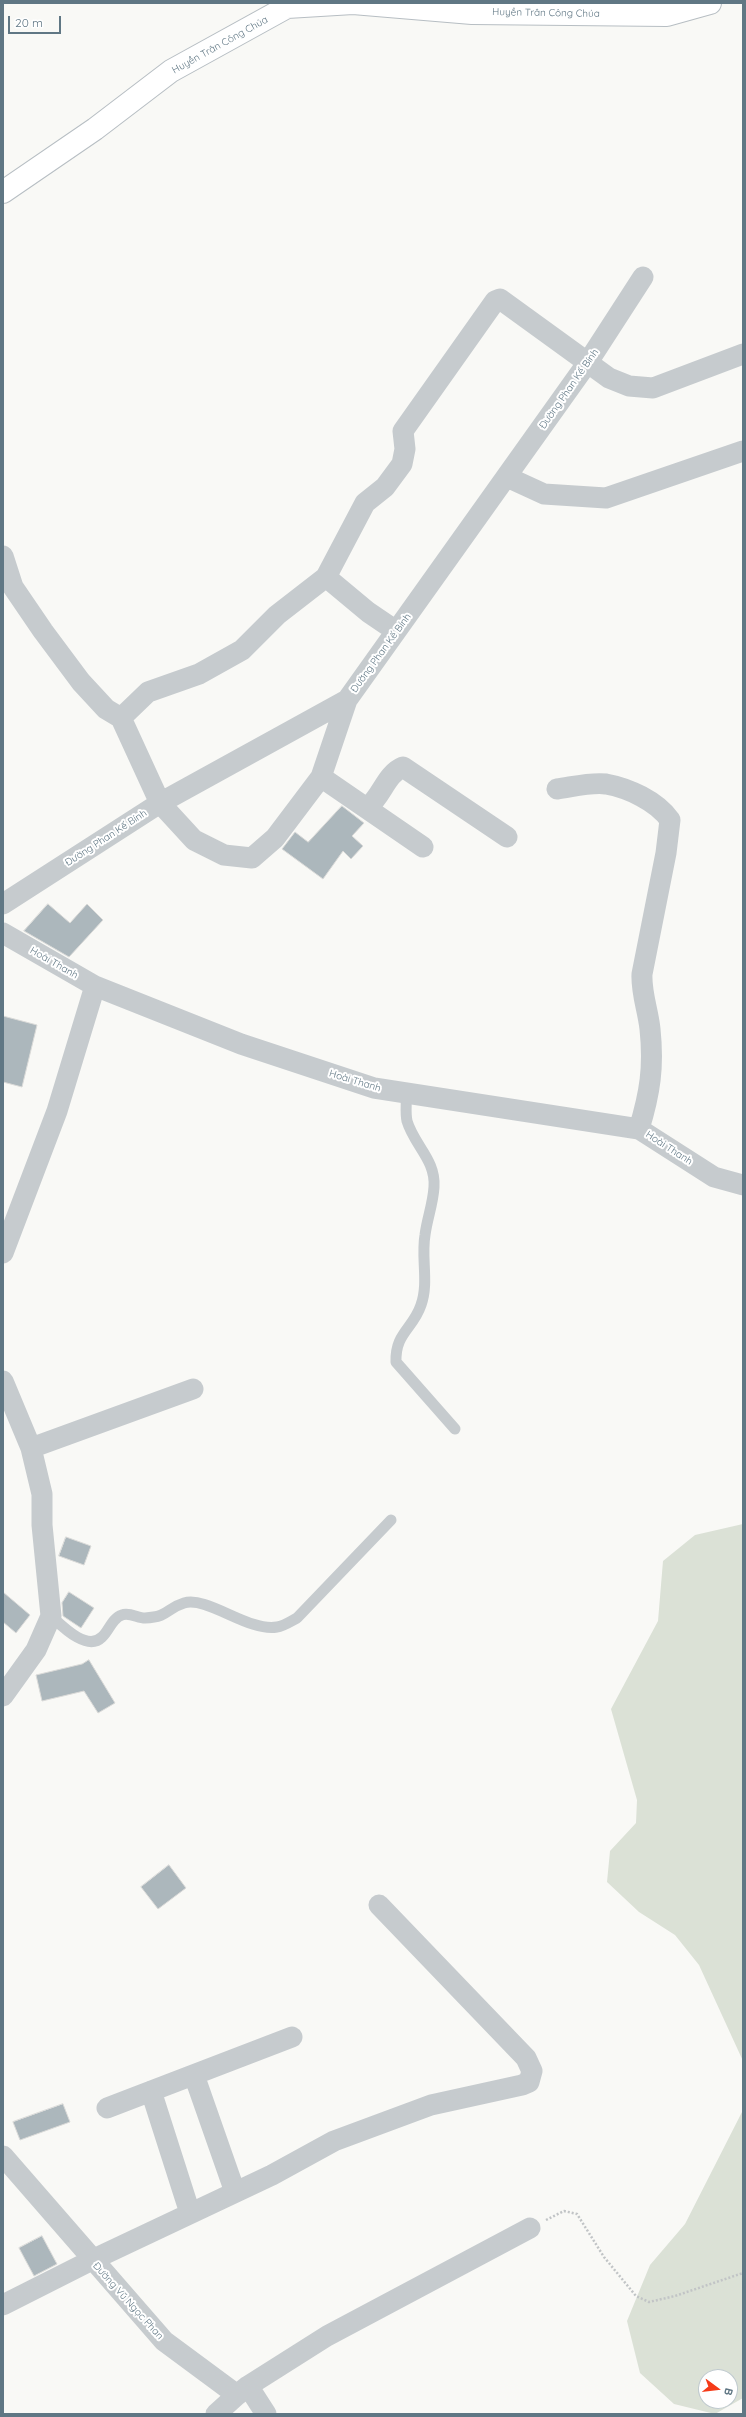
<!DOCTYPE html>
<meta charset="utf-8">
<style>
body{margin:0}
#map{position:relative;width:746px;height:2417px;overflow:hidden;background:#f9f9f6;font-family:Quicksand,sans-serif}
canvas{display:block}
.frame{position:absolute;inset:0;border:4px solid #607784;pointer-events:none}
.north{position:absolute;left:698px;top:2369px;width:40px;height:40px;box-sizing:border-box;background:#fff;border:1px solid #bfc9ce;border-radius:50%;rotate:105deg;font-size:11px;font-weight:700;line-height:16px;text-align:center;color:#607784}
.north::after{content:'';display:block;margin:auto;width:14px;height:18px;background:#f53b19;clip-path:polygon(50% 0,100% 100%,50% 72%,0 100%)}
.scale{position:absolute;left:8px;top:16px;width:53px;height:18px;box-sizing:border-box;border:2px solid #607784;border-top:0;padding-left:5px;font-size:12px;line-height:14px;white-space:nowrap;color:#607784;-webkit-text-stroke:3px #fff;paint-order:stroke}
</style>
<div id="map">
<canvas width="746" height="2417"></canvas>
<div class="frame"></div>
<div class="north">B</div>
<div class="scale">20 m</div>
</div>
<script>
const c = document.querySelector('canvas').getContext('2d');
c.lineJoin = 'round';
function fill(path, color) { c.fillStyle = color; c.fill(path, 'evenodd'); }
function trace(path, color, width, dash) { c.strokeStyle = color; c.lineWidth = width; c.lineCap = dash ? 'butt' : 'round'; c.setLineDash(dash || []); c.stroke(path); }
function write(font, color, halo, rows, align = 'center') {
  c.font = font + ' Quicksand,sans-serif'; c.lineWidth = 4; c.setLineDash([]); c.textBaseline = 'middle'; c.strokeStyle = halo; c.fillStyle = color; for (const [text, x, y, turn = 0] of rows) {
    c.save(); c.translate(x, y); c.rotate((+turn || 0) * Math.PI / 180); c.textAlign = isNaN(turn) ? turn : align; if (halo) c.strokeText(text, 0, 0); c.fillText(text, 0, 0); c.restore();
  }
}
fill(new Path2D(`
 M743 1524V2061L699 1965 675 1935 639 1912 607 1882 610 1851 636 1823 637 1800 611 1709 658 1621 663 1561 695 1535Z
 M743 2084V2398L715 2414 674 2404 640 2373 627 2321 650 2265 685 2224 742 2112ZM706 2377H730V2401H706Z`), '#dbe1d6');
const building = new Path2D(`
 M342 806 364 823 352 836 363 846 351 859 343 851 323 879 282 849 295 832 308 842Z
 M48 904 70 923 87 904 103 920 69 957 24 931Z
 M3 1016 37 1025 22 1087 3 1082Z
 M66 1537 91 1546 84 1565 59 1556Z
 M3 1592 30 1615 16 1633 3 1622Z
 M69 1592 94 1608 81 1628 63 1616 62 1603Z
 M89 1660 115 1703 98 1713 84 1691 42 1701 36 1675 82 1664Z
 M169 1865 186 1888 158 1909 141 1887Z
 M63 2104 70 2122 20 2140 13 2122Z
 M42 2236 57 2264 34 2276 19 2248Z`);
fill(building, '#acb7bc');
trace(building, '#dadad8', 1);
const secondary = new Path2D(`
 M3 192 95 129 171 71 287 7 353 3 472 13 667 15 710 3`);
trace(secondary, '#b7bec3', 24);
trace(new Path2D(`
 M546 2220 564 2211 577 2214 604 2257 636 2296 649 2302 675 2296 743 2273`), '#c1c4c6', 2.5, [2, 2]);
trace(new Path2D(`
 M406 1093C407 1102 405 1112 407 1121 414 1145 436 1160 434 1187 433 1204 427 1219 425 1235 421 1258 429 1283 421 1305 413 1329 395 1333 396 1362L455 1429
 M51 1616C62 1626 87 1652 102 1637 109 1631 112 1618 122 1615 129 1612 138 1618 145 1618 169 1617 167 1608 184 1603 208 1596 248 1632 277 1627 284 1626 291 1621 297 1618L391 1520`), '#c6cbce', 11);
trace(new Path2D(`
 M507 477 544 494 606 498 743 451
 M3 556 13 587 43 631 81 682 106 709 121 718 160 803 194 840 224 855 252 858 275 838 321 777 347 700
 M326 577 368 612 396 631
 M121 718 148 692 199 674 242 650 277 615 326 577 365 503 385 487 402 464 405 449 403 431 495 301 500 299 609 378 629 386 653 388 743 354
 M321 777 423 847
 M557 789C572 787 591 782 606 784 628 788 657 801 670 820L666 853 642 974C641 993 648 1010 650 1029 654 1067 650 1093 639 1129
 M368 807C382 796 386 774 403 767L507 837
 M3 904 160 803 347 700 588 362 643 277
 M3 933 95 986 241 1044 374 1088 639 1129 714 1177 743 1185
 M3 1253 57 1111 95 986
 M3 1381 31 1448 42 1494V1525L51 1616 36 1650 3 1696
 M31 1448 193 1389
 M194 2075 235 2192
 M151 2091 190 2213
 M107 2108 292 2037
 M3 2156 164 2341 237 2395 248 2386 266 2414
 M3 2305 92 2260 272 2175 334 2141 431 2105 522 2085 529 2082 532 2071 526 2058 379 1905
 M248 2386 327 2336 530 2228
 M216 2414 237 2395`), '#c6cbce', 21);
trace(secondary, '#fff', 22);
write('10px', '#607784', '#fff', [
 ["Huyền Trân Công Chúa",546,13,1],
 ["Huyền Trân Công Chúa",220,45,-29],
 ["Đường Phan Kế Bính",569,389,-55],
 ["Đường Phan Kế Bính",381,653,-54],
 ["Đường Phan Kế Bính",106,838,-33],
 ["Hoài Thanh",54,963,30],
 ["Hoài Thanh",355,1081,17],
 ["Hoài Thanh",669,1148,33],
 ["Đường Vũ Ngọc Phan",128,2301,48]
]);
</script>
